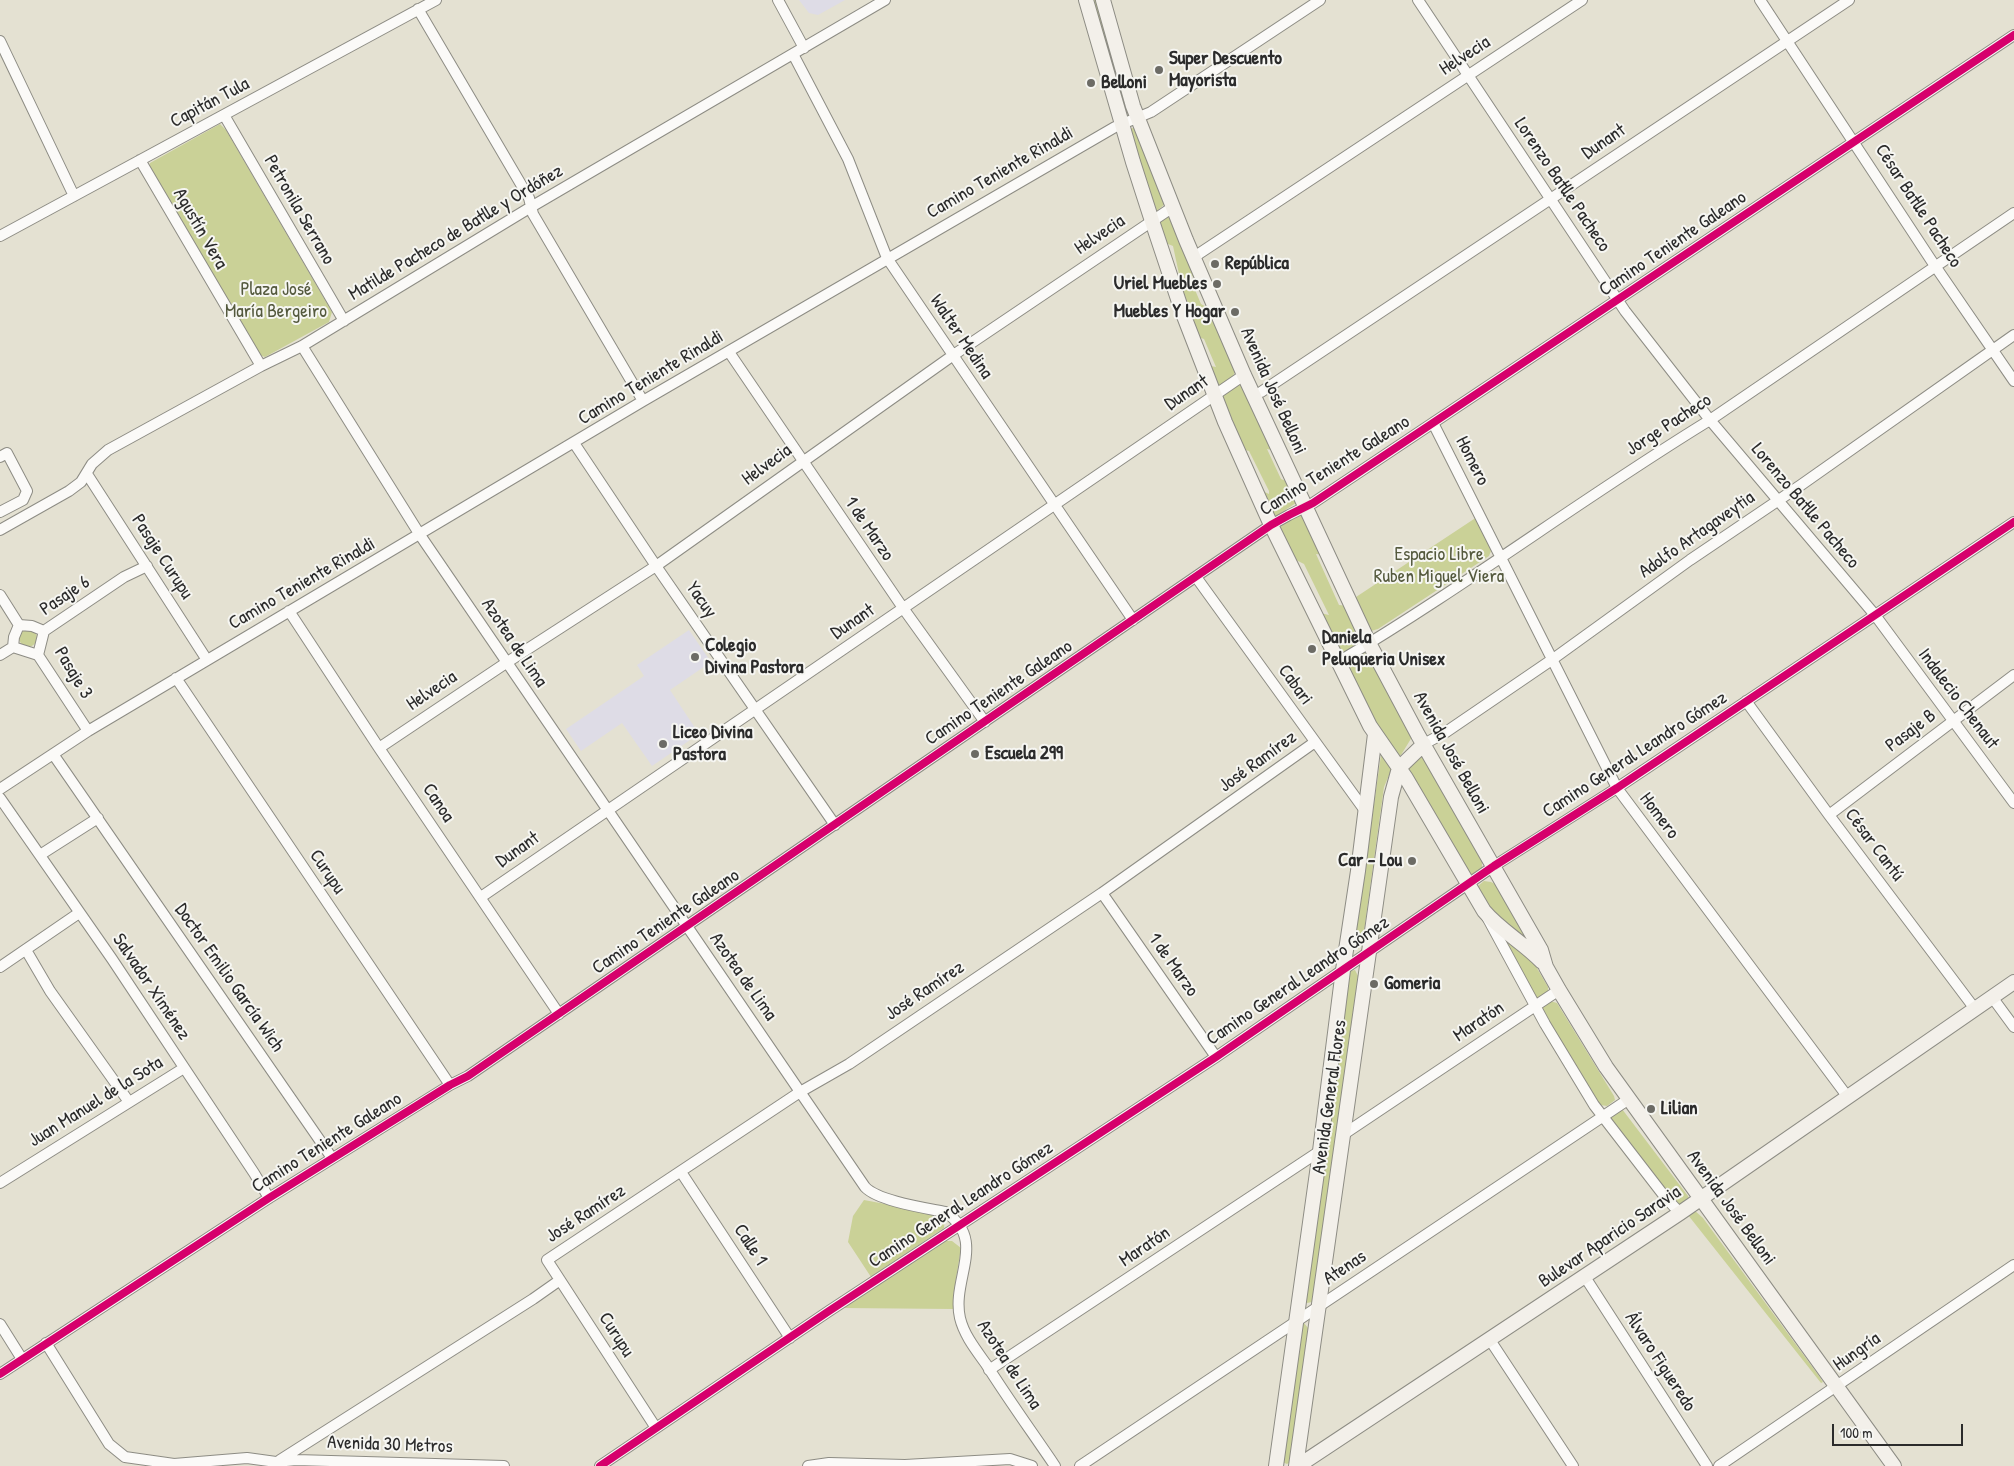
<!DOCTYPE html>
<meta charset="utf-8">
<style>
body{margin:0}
#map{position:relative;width:2014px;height:1466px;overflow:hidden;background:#e4e1d2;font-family:"Patrick Hand",sans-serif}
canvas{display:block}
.scale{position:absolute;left:1832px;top:1424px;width:131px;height:22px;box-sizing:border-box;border:2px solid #2b2b2b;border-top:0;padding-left:6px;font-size:15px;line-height:18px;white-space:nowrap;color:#2b2b2b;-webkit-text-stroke:4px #f6f6f2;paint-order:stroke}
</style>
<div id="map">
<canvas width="2014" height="1466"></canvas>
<div class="scale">100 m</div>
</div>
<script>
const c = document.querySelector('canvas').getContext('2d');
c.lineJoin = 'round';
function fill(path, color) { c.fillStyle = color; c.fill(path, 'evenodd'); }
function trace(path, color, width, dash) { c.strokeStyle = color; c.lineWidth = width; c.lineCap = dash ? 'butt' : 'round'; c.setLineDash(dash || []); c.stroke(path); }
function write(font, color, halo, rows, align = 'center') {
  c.font = font + ' "Patrick Hand",sans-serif'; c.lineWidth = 4; c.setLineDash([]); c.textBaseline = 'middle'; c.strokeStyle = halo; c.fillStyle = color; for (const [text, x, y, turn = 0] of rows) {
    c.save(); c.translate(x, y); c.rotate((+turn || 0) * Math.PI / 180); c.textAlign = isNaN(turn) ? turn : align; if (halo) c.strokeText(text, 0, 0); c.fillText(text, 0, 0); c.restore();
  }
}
fill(new Path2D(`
 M799 0H845L818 15 809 13Z
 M689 630 711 662 670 690 699 734 652 766 622 723 581 751 566 729 644 676 637 665Z`), '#dedce6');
fill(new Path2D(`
 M1090 0H1098L1126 103 1123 104Z
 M220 124 226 130 332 312 329 322 265 357 257 354 149 166 150 163Z
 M1139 127 1166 203 1157 211H1155L1128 129Z
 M1168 214 1172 216 1199 279 1192 276 1190 278 1201 304 1210 309 1236 370 1232 378 1219 387 1206 365 1216 367 1204 339 1195 336 1172 272 1179 274 1173 246 1163 242 1159 219Z
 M1240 385 1243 386 1276 451 1267 449 1281 479 1291 483 1296 503 1276 516 1273 515 1260 490 1269 494V491L1249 451 1241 449 1221 397C1224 391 1233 386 1240 385Z
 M1300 514 1305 516 1324 555 1316 554 1339 605 1348 606 1361 642 1342 654 1320 613 1329 615 1304 564 1296 560 1280 528 1281 524Z
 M1477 517 1490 546 1491 551 1489 556 1378 629 1371 631 1368 629 1353 599Z
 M19 638a9 9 0 1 1 18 0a9 9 0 1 1-18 0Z
 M1367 653 1412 737 1401 755 1397 756 1363 704 1364 698 1346 666 1348 662 1357 655Z
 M1381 755 1392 768 1384 787 1362 946 1358 949 1354 945Z
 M1421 756H1423L1482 860V869L1474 875 1468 874 1407 769Z
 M1484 881 1491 882 1495 884 1542 959 1496 920 1477 891 1478 886Z
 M1502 937 1531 958 1548 987V992L1537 999Z
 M1355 970 1358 976 1312 1302 1307 1303 1305 1301 1350 974 1351 971Z
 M1550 1001 1557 1003 1614 1096 1615 1100 1607 1106 1600 1105 1596 1101 1541 1008 1543 1005Z
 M1622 1109 1688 1196 1689 1199 1679 1205 1674 1201 1610 1119 1611 1117Z
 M864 1200 938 1214C943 1218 945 1221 944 1228L871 1277 848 1242 853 1216Z
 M1694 1210 1703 1218 1819 1376 1823 1382 1821 1383 1688 1215Z
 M945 1241H952L961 1248 953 1297V1309L843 1308Z
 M1304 1323 1308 1328 1290 1462 1287 1464 1282 1462 1301 1325Z`), '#cad197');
const street = new Path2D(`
 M778 0 804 48
 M1418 0 1625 311 1710 420 1875 615 2014 803
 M1760 0 1931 260 2014 381
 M418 9 529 198 533 214 643 401
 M0 41 74 196
 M793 54 848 159 887 258 1133 620
 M224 115 344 321
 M140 160 261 366
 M0 236 436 0
 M1194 257 1582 0
 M302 346 420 535 865 1187C878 1201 925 1208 945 1212 988 1240 951 1279 960 1318 964 1335 976 1350 986 1364 1008 1399 1032 1432 1055 1466
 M729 352 903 608 985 722
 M1254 395 1261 392 1849 0
 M1433 423 1617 788 1847 1096
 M574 443 656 566 835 825
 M0 457 7 453 27 491 23 500 0 512
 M87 474 207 660
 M0 530 69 491 81 482 92 464 108 450 261 366 302 346 531 207 885 0
 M1196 577 1366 812
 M0 595 19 625
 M289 611 379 748 559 1014
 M44 631 38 655 88 731
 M13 647 38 655
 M0 655 13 647 14 637 19 625 32 626 44 631 124 577 147 566
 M1338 662C1466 586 1584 497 1710 420L2014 213
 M176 678 450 1085
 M1746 701 1829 815 1975 1009
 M1424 744 1446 732 1553 659 1690 560 1801 485 2014 335
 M379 748 506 663 656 566 952 356 1173 207
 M53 754 332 1158
 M0 789 88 731 643 401 1115 127 1151 112 1320 0
 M0 798 112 959 254 1173 269 1198
 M1829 815 2014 675
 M40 855 98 818
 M1102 893 1216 1057
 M481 897 1244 375
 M1487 917 1545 1024 1594 1105 1665 1197 1680 1213
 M26 950 50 991 129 1102
 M0 967 79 913
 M1992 997 2014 1027
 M1344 1134 1559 990
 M681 1172 790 1338
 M0 1183 184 1068
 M1585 1277 1707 1466
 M0 1324 22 1359
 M1490 1340 1573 1466
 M46 1343 109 1444 125 1457 174 1464 247 1458 276 1462 296 1460 504 1466
 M989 1370 1320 1151
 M0 1374 269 1198 450 1085 468 1076 1271 525 1289 515 1313 503 2014 35
 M656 1428 547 1260 800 1092 849 1064 1102 893 1315 742
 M280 1460 533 1299 560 1280
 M600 1466 829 1311 1216 1057 1494 866 1617 788 2014 522
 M808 1466 829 1463 905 1465 1010 1459 1032 1466
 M1080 1466 1629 1099
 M1719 1466 2014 1265`);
const secondary = new Path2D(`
 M1086 0 1133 162 1152 221 1182 311 1225 422 1271 525 1370 726 1406 778 1484 911C1501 931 1524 943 1542 962
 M1103 0 1133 106 1186 240 1244 375 1369 643 1418 735 1541 950 1546 967 1559 990 1606 1067 1894 1466
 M1276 1466 1320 1151 1343 970 1358 871 1375 734
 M1296 1466 1391 797 1399 768 1424 744
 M1298 1466 1680 1213 2014 982`);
trace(street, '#8d8c84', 12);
trace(secondary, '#8d8c84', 16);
trace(street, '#fbfaf8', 10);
trace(secondary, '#f3f0ea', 14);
trace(new Path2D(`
 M0 1374 269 1198 450 1085 468 1076 1271 525 1289 515 1313 503 2014 35
 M600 1466 829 1311 1216 1057 1494 866 1617 788 2014 522`), '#d6006c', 8);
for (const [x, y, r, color] of [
 [1159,70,5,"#6c6b65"],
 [1091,83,5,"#6c6b65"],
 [1215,264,5,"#6c6b65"],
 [1217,284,5,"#6c6b65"],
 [1235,312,5,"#6c6b65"],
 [1312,649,5,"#6c6b65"],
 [695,657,5,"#6c6b65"],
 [663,744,5,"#6c6b65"],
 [975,754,5,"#6c6b65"],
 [1412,861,5,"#6c6b65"],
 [1374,984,5,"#6c6b65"],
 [1651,1109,5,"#6c6b65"]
]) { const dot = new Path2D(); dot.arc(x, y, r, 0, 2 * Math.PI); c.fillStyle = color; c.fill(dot); trace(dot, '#f6f6f2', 2); }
write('19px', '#2b2b2b', '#f6f6f2', [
 ["Helvecia",1465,56,-33],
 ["Capitán Tula",210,103,-28],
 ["Dunant",1604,142,-34],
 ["Camino Teniente Rinaldi",1000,173,-30],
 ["Lorenzo Batlle Pacheco",1562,185,56],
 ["César Batlle Pacheco",1918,206,57],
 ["Petronila Serrano",299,210,60],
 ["Agustín Vera",200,229,60],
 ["Matilde Pacheco de Batlle y Ordóñez",456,233,-31],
 ["Helvecia",1100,235,-34],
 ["Camino Teniente Galeano",1673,244,-34],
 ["Walter Medina",961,337,56],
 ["Camino Teniente Rinaldi",651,378,-31],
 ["Avenida José Belloni",1273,391,66],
 ["Dunant",1187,393,-34],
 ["Jorge Pacheco",1669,425,-33],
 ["Homero",1472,461,63],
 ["Helvecia",767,465,-36],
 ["Camino Teniente Galeano",1335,466,-32],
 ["Lorenzo Batlle Pacheco",1805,506,50],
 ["1 de Marzo",869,529,56],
 ["Adolfo Artagaveytia",1697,535,-35],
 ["Pasaje Curupu",162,557,57],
 ["Camino Teniente Rinaldi",302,584,-30],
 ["Pasaje 6",65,596,-34],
 ["Yacuy",701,600,55],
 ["Dunant",853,622,-34],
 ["Azotea de Lima",514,643,56],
 ["Pasaje 3",73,673,59],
 ["Cabari",1295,685,54],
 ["Helvecia",432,691,-34],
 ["Camino Teniente Galeano",999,693,-34],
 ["Indalecio Chenaut",1958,699,53],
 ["Pasaje B",1911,731,-37],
 ["Avenida José Belloni",1451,753,61],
 ["Camino General Leandro Gómez",1635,755,-33],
 ["José Ramírez",1258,762,-36],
 ["Canoa",438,803,56],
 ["Homero",1659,816,53],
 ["César Cantú",1874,845,53],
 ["Dunant",518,850,-35],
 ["Curupu",327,872,56],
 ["Camino Teniente Galeano",666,922,-34],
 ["1 de Marzo",1173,965,55],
 ["Azotea de Lima",743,977,55],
 ["Doctor Emilio García Wich",229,978,55],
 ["Camino General Leandro Gómez",1298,981,-34],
 ["Salvador Ximénez",151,987,56],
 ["José Ramírez",925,991,-34],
 ["Maratón",1479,1022,-34],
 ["Avenida General Flores",1330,1097,-82],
 ["Juan Manuel de la Sota",96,1102,-32],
 ["Camino Teniente Galeano",327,1143,-32],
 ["Camino General Leandro Gómez",961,1205,-33],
 ["Avenida José Belloni",1731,1208,54],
 ["José Ramírez",586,1214,-33],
 ["Bulevar Aparicio Saravia",1610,1237,-34],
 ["Calle 1",750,1245,57],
 ["Maratón",1145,1247,-34],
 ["Atenas",1345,1268,-34],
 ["Curupu",616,1335,57],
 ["Hungría",1857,1352,-35],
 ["Álvaro Figueredo",1660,1362,57],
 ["Azotea de Lima",1009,1365,57],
 ["Avenida 30 Metros",390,1445,2]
]);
write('bold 19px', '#2b2b2b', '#f6f6f2', [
 ["Super Descuento",1169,59],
 ["Mayorista",1169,81],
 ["Belloni",1101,83],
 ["República",1225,264],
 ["Uriel Muebles",1207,284,"right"],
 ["Muebles Y Hogar",1225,312,"right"],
 ["Daniela",1322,638],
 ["Peluqueria Unisex",1322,660],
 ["Colegio",705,646],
 ["Divina Pastora",705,668],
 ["Liceo Divina",673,733],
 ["Pastora",673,755],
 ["Escuela 299",985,754],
 ["Car - Lou",1402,861,"right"],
 ["Gomeria",1384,984],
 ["Lilian",1661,1109]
], 'left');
write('19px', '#54593d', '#f6f6f2', [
 ["Plaza José",276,290],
 ["María Bergeiro",276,312],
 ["Espacio Libre",1439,555],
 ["Ruben Miguel Viera",1439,577]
]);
</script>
